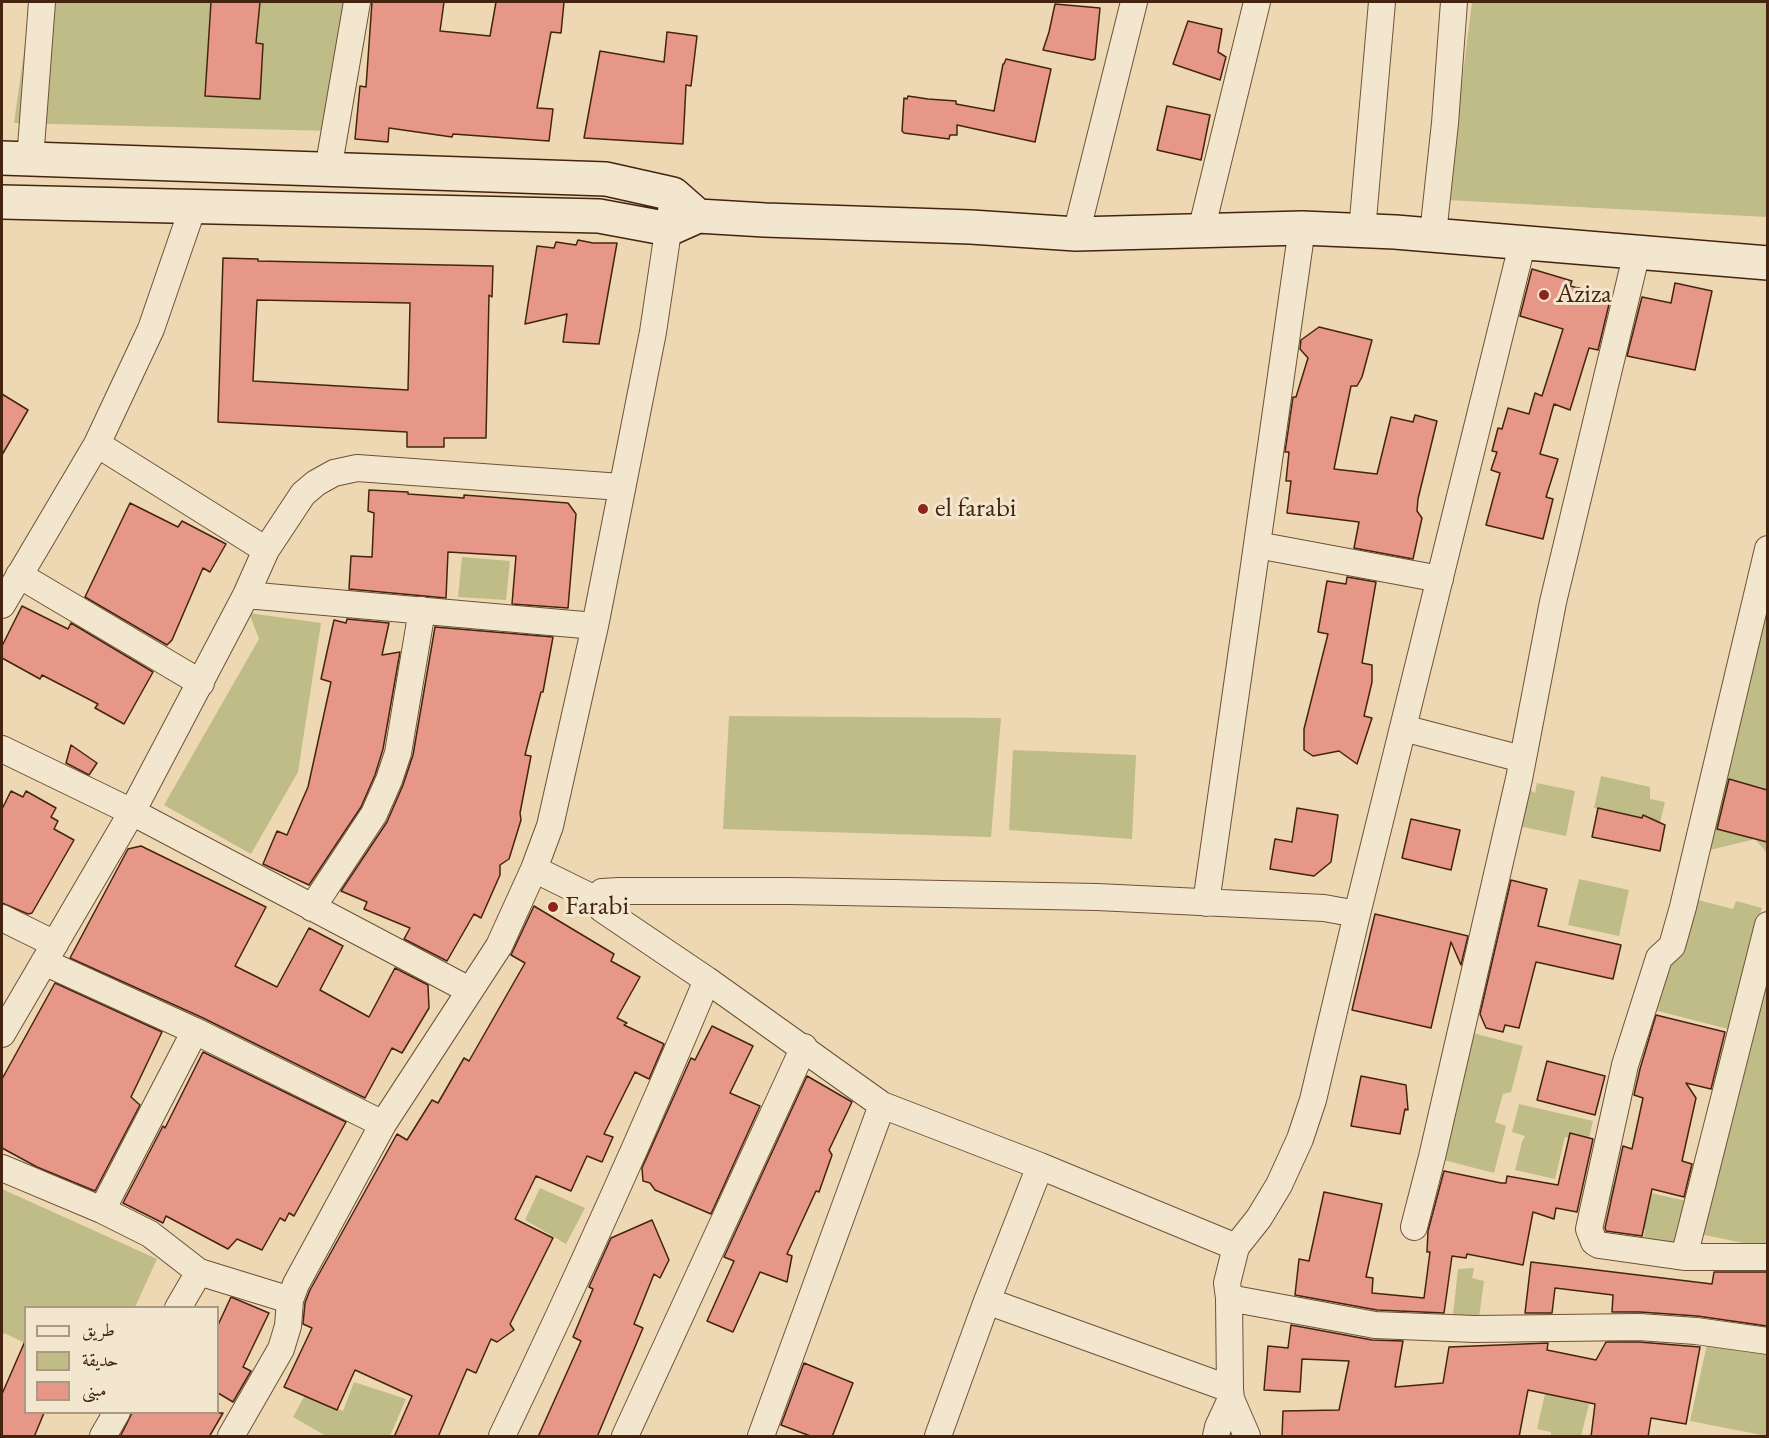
<!DOCTYPE html>
<meta charset="utf-8">
<style>
body{margin:0}
#map{position:relative;width:1769px;height:1438px;overflow:hidden;background:#edd8b3;font-family:"EB Garamond",Amiri,serif}
canvas{display:block}
.frame{position:absolute;inset:0;border:3px solid #45240f;pointer-events:none}
.legend{position:absolute;left:24px;top:1306px;width:195px;height:108px;box-sizing:border-box;background:#f3e6ce;border:2px solid #ad9882;margin:0;padding:8px 10px;list-style:none;font-size:18px;color:#45240f}
.legend li{display:flex;align-items:center;gap:12px;height:30px}
.legend b{width:30px;border:2px solid #ad9882}
</style>
<div id="map">
<canvas width="1769" height="1438"></canvas>
<div class="frame"></div>
<ul class="legend">
<li><b style="height:8px;background:#f3e6ce"></b>طريق</li>
<li><b style="height:16px;background:#c0bc87"></b>حديقة</li>
<li><b style="height:16px;background:#e79787"></b>مبنى</li>
</ul>
</div>
<script>
const c = document.querySelector('canvas').getContext('2d');
c.lineJoin = 'round';
function fill(path, color) { c.fillStyle = color; c.fill(path, 'evenodd'); }
function trace(path, color, width, dash) { c.strokeStyle = color; c.lineWidth = width; c.lineCap = dash ? 'butt' : 'round'; c.setLineDash(dash || []); c.stroke(path); }
function write(font, color, halo, rows, align = 'center') {
  c.font = font + ' "EB Garamond",serif'; c.lineWidth = 6; c.setLineDash([]); c.textBaseline = 'middle'; c.strokeStyle = halo; c.fillStyle = color; for (const [text, x, y, turn = 0] of rows) {
    c.save(); c.translate(x, y); c.rotate((+turn || 0) * Math.PI / 180); c.textAlign = isNaN(turn) ? turn : align; if (halo) c.strokeText(text, 0, 0); c.fillText(text, 0, 0); c.restore();
  }
}
fill(new Path2D(`
 M31 2H351L331 131 14 123Z
 M1472 2H1767V217L1447 200Z
 M462 557 510 561 506 600 458 597Z
 M1767 595V853L1755 839 1706 851Z
 M249 613 321 623 298 772 251 854 164 805 259 639Z
 M729 716 1001 718 991 837 723 829Z
 M1013 750 1136 755 1132 839 1009 830Z
 M1601 776 1650 787V799L1665 802 1660 823 1594 808Z
 M1537 783 1575 791 1566 836 1523 827 1513 837 1528 789 1535 793Z
 M1579 879 1629 890 1619 936 1568 925Z
 M1694 899 1733 909 1736 901 1762 908 1736 1003V1031L1654 1010Z
 M1767 958V1248L1700 1234Z
 M1465 1031 1523 1046 1511 1092 1503 1094 1495 1122 1506 1126 1494 1173 1432 1157Z
 M1519 1104 1593 1121 1588 1142 1565 1137 1555 1179 1515 1170 1522 1142 1525 1136 1512 1132Z
 M1611 1184 1691 1202 1679 1254 1642 1246 1645 1230 1626 1226 1633 1206 1607 1200Z
 M540 1188 585 1208 566 1244 525 1220Z
 M2 1189 157 1259 135 1307 26 1308 25 1343 4 1333 2 1337Z
 M1474 1268 1472 1278 1484 1281 1478 1325 1452 1324 1458 1269Z
 M1708 1340 1767 1353V1436L1690 1421Z
 M354 1382 406 1399 390 1436H326L293 1417 305 1395 343 1411Z
 M1545 1394 1589 1404 1581 1436H1551V1432L1537 1429Z`), '#c0bc87');
const building = new Path2D(`
 M211 2H260L256 43 263 44 260 99 205 96Z
 M372 2H444L440 31 490 36 496 2H564L561 33 551 32 537 108 553 109 549 141 453 134 452 137 389 128 388 142 355 139 360 86 366 87Z
 M1055 4 1100 8 1095 59 1092 60 1043 50 1049 32Z
 M1188 21 1222 29 1218 52 1226 57 1220 80 1173 64Z
 M667 32 697 36 691 86 686 85 683 144 584 138 600 51 664 62Z
 M1006 59 1051 69 1035 142 957 125V135H950L949 139 904 133 902 131 904 98 907 99 908 96 928 99 956 101V104L994 111 1003 64H1004Z
 M1167 106 1210 115 1201 160 1157 150Z
 M578 240 593 243H617L599 344 563 342 567 314 525 324 537 246 554 248 556 242 576 245Z
 M223 258 258 259V261L493 266 492 297 489 295 486 438H444V447H407V432L218 422ZM257 300 410 303 408 390 253 381Z
 M1532 269 1572 281 1570 286 1611 296 1598 350 1589 348 1570 410 1554 404 1540 454 1558 459 1546 497 1553 499 1543 539 1486 525 1500 473 1491 470 1497 452 1492 451 1498 428 1502 429 1508 408 1529 414 1535 393 1542 396 1563 329 1520 316Z
 M1675 283 1712 291 1695 370 1627 356 1642 297 1671 303Z
 M1319 327 1372 340 1362 377 1357 386H1351L1334 469 1377 474 1391 417 1413 422 1415 415 1437 421 1418 499 1417 511 1422 518 1413 559 1354 548 1359 522 1287 513 1291 481H1286L1289 452H1285L1293 397H1296L1308 358 1300 349 1301 340Z
 M2 394 28 410 2 455Z
 M369 490 408 492V494L464 498V495L568 503 576 514 568 608 512 604 516 556 448 552 446 598 349 589 351 556 372 557 374 513 368 511Z
 M130 503 178 527 182 521 226 544 210 572 203 568 172 640 167 645 85 597Z
 M1347 577 1376 582 1362 663 1372 665V682L1364 716 1372 718 1357 764 1339 751 1313 756 1304 750V729L1328 634 1318 632 1327 581 1346 584Z
 M22 606 68 629 71 623 153 672 124 724 95 708 98 704 42 675 40 679 2 658V646Z
 M347 619 389 623 382 655 400 652 383 749 375 775 361 807 309 885 263 864 277 831 287 835 308 787 331 682 321 679 334 620 346 623Z
 M435 627 553 637 543 692H541L525 755 531 756 520 813 521 820 509 859 500 865V875L481 918 474 914 447 961 404 939 410 928 364 909 367 902 341 891 387 822 403 785 413 755Z
 M71 745 97 763 89 775 66 763Z
 M1729 779 1767 790V842L1717 829Z
 M11 791 23 797 26 791 56 808 51 817 58 821 54 829 74 840 32 913 28 914 2 903V809Z
 M1297 808 1338 815 1331 862 1314 876 1270 869 1275 839 1292 842Z
 M1598 808 1642 818 1643 815 1665 825 1660 851 1592 837Z
 M1411 819 1460 830 1451 870 1402 858Z
 M141 846 266 907 235 966 277 987 309 928 343 946 320 990 369 1017 395 968 428 985 429 1008 402 1053 392 1048 365 1098 201 1017 70 958 128 849Z
 M1511 880 1547 889 1538 926 1621 945 1613 979 1536 962 1519 1028 1505 1025 1503 1032 1486 1028 1480 1014Z
 M534 906 614 954 611 961 640 977 617 1018 627 1023 624 1025 664 1044 649 1079 635 1072 604 1134 613 1137 602 1162 587 1156 571 1191 536 1176 515 1219 553 1238 510 1324 514 1330 497 1342 491 1339 476 1373 467 1369 438 1437H394L412 1396 355 1370 337 1410 284 1387 312 1328 303 1324 305 1303 310 1290 397 1134 407 1140 432 1100 438 1103 464 1058 469 1061 525 963 511 955Z
 M1375 914 1468 936 1461 965 1451 942 1431 1028 1352 1010Z
 M55 983 162 1032 131 1097 140 1105 95 1191 37 1167 2 1148V1079Z
 M1656 1015 1725 1032 1711 1089 1686 1083 1696 1098 1682 1161 1692 1164 1684 1197 1652 1189 1642 1236 1606 1231 1605 1228 1623 1146 1632 1149 1643 1098 1634 1095 1640 1069Z
 M712 1026 753 1046 730 1093 760 1106 711 1214 655 1190 650 1183 643 1181 642 1168 691 1058 695 1060Z
 M203 1052 346 1122 294 1216 289 1213 285 1221 280 1218 262 1250 237 1239 228 1249 166 1216 163 1223 123 1203 163 1126 165 1128Z
 M1547 1061 1605 1076 1595 1115 1537 1100Z
 M807 1076 852 1102 829 1150 832 1155 819 1192 816 1191 787 1254 792 1256 787 1282 760 1272 733 1332 707 1321 734 1261 724 1257Z
 M1361 1076 1406 1085 1408 1110 1405 1109 1400 1134 1351 1126Z
 M1570 1133 1593 1139 1577 1212 1556 1208 1554 1219 1533 1212 1523 1265 1467 1254 1466 1258 1452 1256 1444 1313 1377 1310 1295 1295 1299 1259 1309 1261 1324 1192 1382 1204 1366 1277 1373 1278 1372 1293 1424 1298 1430 1252H1427L1428 1231 1444 1171 1501 1183H1506L1507 1176 1558 1185Z
 M652 1220 669 1260 660 1278 654 1274 634 1324 643 1328 597 1437H538L581 1341 573 1337 593 1289 589 1287 611 1238Z
 M1531 1262 1712 1284 1714 1272H1767V1326L1697 1316 1640 1312H1612L1613 1295 1555 1288 1552 1313H1525Z
 M231 1297 269 1313 243 1367 251 1371 233 1402 218 1393V1325Z
 M1291 1325 1372 1340 1403 1341 1395 1387 1443 1383 1449 1347 1548 1343 1547 1350 1596 1360 1606 1342H1639L1700 1347 1686 1424 1651 1418 1648 1437H1591L1595 1404 1528 1390 1519 1437H1282L1283 1411 1339 1410 1349 1361 1302 1359 1300 1392 1264 1390 1268 1346 1288 1348Z
 M26 1339V1413H44L34 1437H2V1394Z
 M804 1363 853 1383 832 1437H813L781 1425Z
 M132 1413H223L209 1437H120Z`);
fill(building, '#e79787');
trace(building, '#45240f', 1.5);
const street = new Path2D(`
 M30 160 42 2
 M328 170 357 2
 M1201 231 1257 2
 M1362 231 1382 2
 M1076 234 1134 2
 M1433 234 1445 123 1454 2
 M97 444 266 550
 M1257 545 1440 579
 M1768 549 1683 907 1672 946 1659 958 1625 1065 1589 1229 1594 1242 1599 1245 1684 1257H1768
 M19 575 201 683
 M246 595 595 626
 M2 605 97 444 151 329 193 207
 M1403 728 1522 759
 M2 749 132 812 469 990
 M534 869 595 899 602 892 619 891H790L1097 897 1324 908 1357 914 1313 1100 1300 1139 1279 1185 1259 1218 1236 1247
 M595 899 602 909 707 980 882 1105 761 1436
 M1206 903 1302 228
 M312 908 374 814 389 780 398 753 422 610
 M1357 914 1523 241
 M2 918 55 944
 M44 962 195 1031 383 1124
 M2 1034 132 812 246 595 266 550 303 494 316 483 334 473 357 468 621 487
 M882 1105 1040 1166 1236 1247 1227 1283 1229 1298 1230 1389 1231 1399 1247 1436
 M2 1168 102 1210 150 1234 199 1272 290 1300
 M102 1210 195 1031
 M1414 1227 1432 1157 1519 779 1553 602 1637 252
 M1684 1257 1768 925
 M1229 1298 1375 1325 1475 1329 1639 1327 1696 1331 1768 1341
 M987 1301 1230 1389
 M178 1308 199 1272
 M103 1436 117 1412
 M231 1436 281 1349 288 1326 290 1300 296 1284 383 1124 499 946 534 869 550 826 595 626 653 332 671 211
 M502 1436C574 1286 643 1134 707 980
 M625 1436 804 1047
 M938 1436 987 1301 1040 1166
 M1216 1436 1218 1427 1231 1399`);
const secondary = new Path2D(`
 M2 158 606 179 673 194 698 216
 M2 202 599 216 669 229 698 216 765 220 971 227 1076 234 1302 228 1395 232 1768 263`);
trace(street, '#6f5138', 28);
trace(secondary, '#45240f', 36);
trace(street, '#f3e6ce', 26);
trace(secondary, '#f3e6ce', 33);
for (const [x, y, r, color] of [
 [1544,295,6,"#8f2418"],
 [923,509,6,"#8f2418"],
 [553,907,6,"#8f2418"]
]) { const dot = new Path2D(); dot.arc(x, y, r, 0, 2 * Math.PI); c.fillStyle = color; c.fill(dot); trace(dot, '#f3e6ce', 2); }
write('27px', '#45240f', '#f3e6ce', [
 ["Aziza",1556,295],
 ["el farabi",935,509],
 ["Farabi",565,907]
], 'left');
</script>
